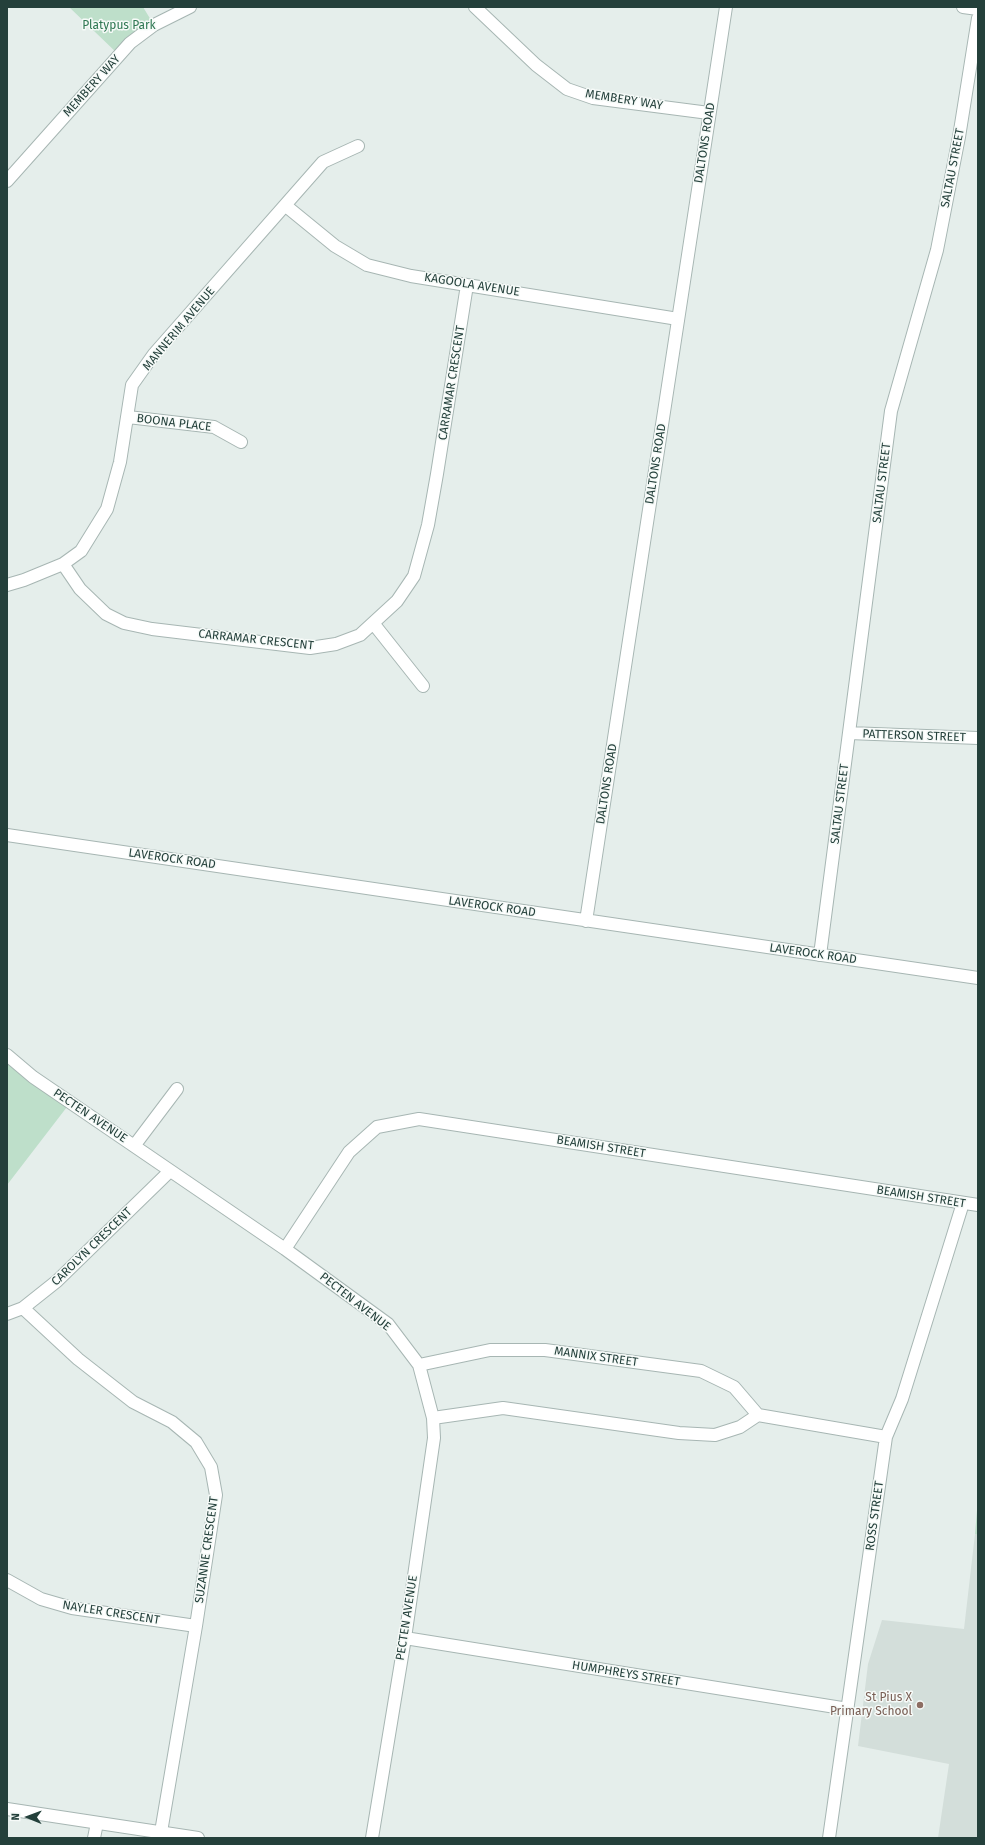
<!DOCTYPE html>
<style>
body{margin:0}
#map{position:relative;width:985px;height:1845px;overflow:hidden;background:#e5eeeb;font-family:"Fira Sans",sans-serif}
canvas{display:block}
.frame{position:absolute;inset:0;border:8px solid #24403b;pointer-events:none}
.north{position:absolute;left:8px;top:1797px;width:40px;height:40px;-webkit-text-stroke:3px #f6faf8;paint-order:stroke;rotate:271deg;font-size:11px;font-weight:700;line-height:16px;text-align:center;color:#24403b}
.north::after{content:'';display:block;margin:auto;width:14px;height:18px;background:#24403b;clip-path:polygon(50% 0,100% 100%,50% 72%,0 100%)}
</style>
<div id="map">
<canvas width="985" height="1845"></canvas>
<div class="frame"></div>
<div class="north">N</div>
</div>
<script>
const c = document.querySelector('canvas').getContext('2d');
c.lineJoin = 'round';
function fill(path, color) { c.fillStyle = color; c.fill(path, 'evenodd'); }
function trace(path, color, width, dash) { c.strokeStyle = color; c.lineWidth = width; c.lineCap = dash ? 'butt' : 'round'; c.setLineDash(dash || []); c.stroke(path); }
function write(font, color, halo, rows, align = 'center') {
  c.font = font + ' "Fira Sans",sans-serif'; c.lineWidth = 3; c.setLineDash([]); c.textBaseline = 'middle'; c.strokeStyle = halo; c.fillStyle = color; for (const [text, x, y, turn = 0] of rows) {
    c.save(); c.translate(x, y); c.rotate((+turn || 0) * Math.PI / 180); c.textAlign = isNaN(turn) ? turn : align; if (halo) c.strokeText(text, 0, 0); c.fillText(text, 0, 0); c.restore();
  }
}
fill(new Path2D(`
 M975 1534 978 1535V1838H938L949 1764 858 1746 868 1664 882 1620 964 1629Z`), '#d3deda');
fill(new Path2D(`
 M69 7H143L154 25 119 55Z
 M7 1055 70 1103 7 1185Z
 M978 1498V1535L975 1534Z`), '#bedfca');
const minor = new Path2D(`
 M475 7 536 65 567 89 593 98 709 113
 M7 181 130 43 154 25 190 7
 M286 206 335 246 367 265 411 276 678 319
 M128 417 214 427 241 442
 M63 564 80 589 106 614 124 623 152 629 310 648 336 644 360 635 397 601 414 576 428 525 437 474 467 285
 M7 585 24 580 63 564 81 551 107 509 120 462 132 385 154 354 323 162 358 146
 M373 623 423 686
 M849 733 978 738
 M820 955 891 411 937 250 959 137 978 18
 M7 1055 33 1077 285 1249 388 1324 419 1365 433 1418 434 1438 405 1638 372 1838
 M134 1146 177 1089
 M285 1249 349 1152 377 1127 419 1119 978 1205
 M23 1308 78 1359 133 1402 172 1422 196 1442 211 1467 216 1495 196 1626 161 1832
 M7 1314 23 1308 57 1281 170 1171
 M419 1365 490 1350H545L701 1371 734 1387 758 1415 886 1437
 M433 1418 503 1408 679 1433 715 1435 740 1427 758 1415
 M7 1580 41 1599 72 1608 196 1626
 M405 1638 848 1709
 M94 1838 97 1823
 M829 1838 886 1437 902 1399 963 1203`);
const tertiary = new Path2D(`
 M963 7 978 9
 M7 835 978 978
 M586 921 726 7
 M7 1809 198 1838`);
trace(minor, '#a7b6b3', 14);
trace(tertiary, '#a7b6b3', 14);
trace(minor, '#fff', 12);
trace(tertiary, '#fff', 12);
for (const [x, y, r, color] of [
 [920,1705,4,"#8d6e63"]
]) { const dot = new Path2D(); dot.arc(x, y, r, 0, 2 * Math.PI); c.fillStyle = color; c.fill(dot); trace(dot, '#f6faf8', 1.5); }
write('12px', '#2e7752', '#f6faf8', [
 ["Platypus Park",119,26]
]);
write('12px', '#24403b', '#f6faf8', [
 ["MEMBERY WAY",92,86,-48],
 ["MEMBERY WAY",624,100,9],
 ["DALTONS ROAD",705,143,-81],
 ["SALTAU STREET",953,168,-79],
 ["KAGOOLA AVENUE",472,285,9],
 ["MANNERIM AVENUE",179,329,-50],
 ["CARRAMAR CRESCENT",452,383,-81],
 ["BOONA PLACE",174,423,7],
 ["DALTONS ROAD",656,464,-81],
 ["SALTAU STREET",882,483,-83],
 ["CARRAMAR CRESCENT",256,640,6],
 ["PATTERSON STREET",914,736,2],
 ["DALTONS ROAD",607,784,-81],
 ["SALTAU STREET",840,804,-83],
 ["LAVEROCK ROAD",172,859,8],
 ["LAVEROCK ROAD",492,907,8],
 ["LAVEROCK ROAD",813,954,8],
 ["PECTEN AVENUE",90,1116,34],
 ["BEAMISH STREET",601,1147,9],
 ["BEAMISH STREET",921,1197,9],
 ["CAROLYN CRESCENT",92,1247,-44],
 ["PECTEN AVENUE",355,1302,38],
 ["MANNIX STREET",596,1357,8],
 ["ROSS STREET",875,1516,-82],
 ["SUZANNE CRESCENT",207,1550,-82],
 ["NAYLER CRESCENT",111,1613,9],
 ["PECTEN AVENUE",407,1618,-81],
 ["HUMPHREYS STREET",626,1674,9]
]);
write('12px', '#785e54', '#f6faf8', [
 ["St Pius X",912,1698],
 ["Primary School",912,1712]
], 'right');
</script>
